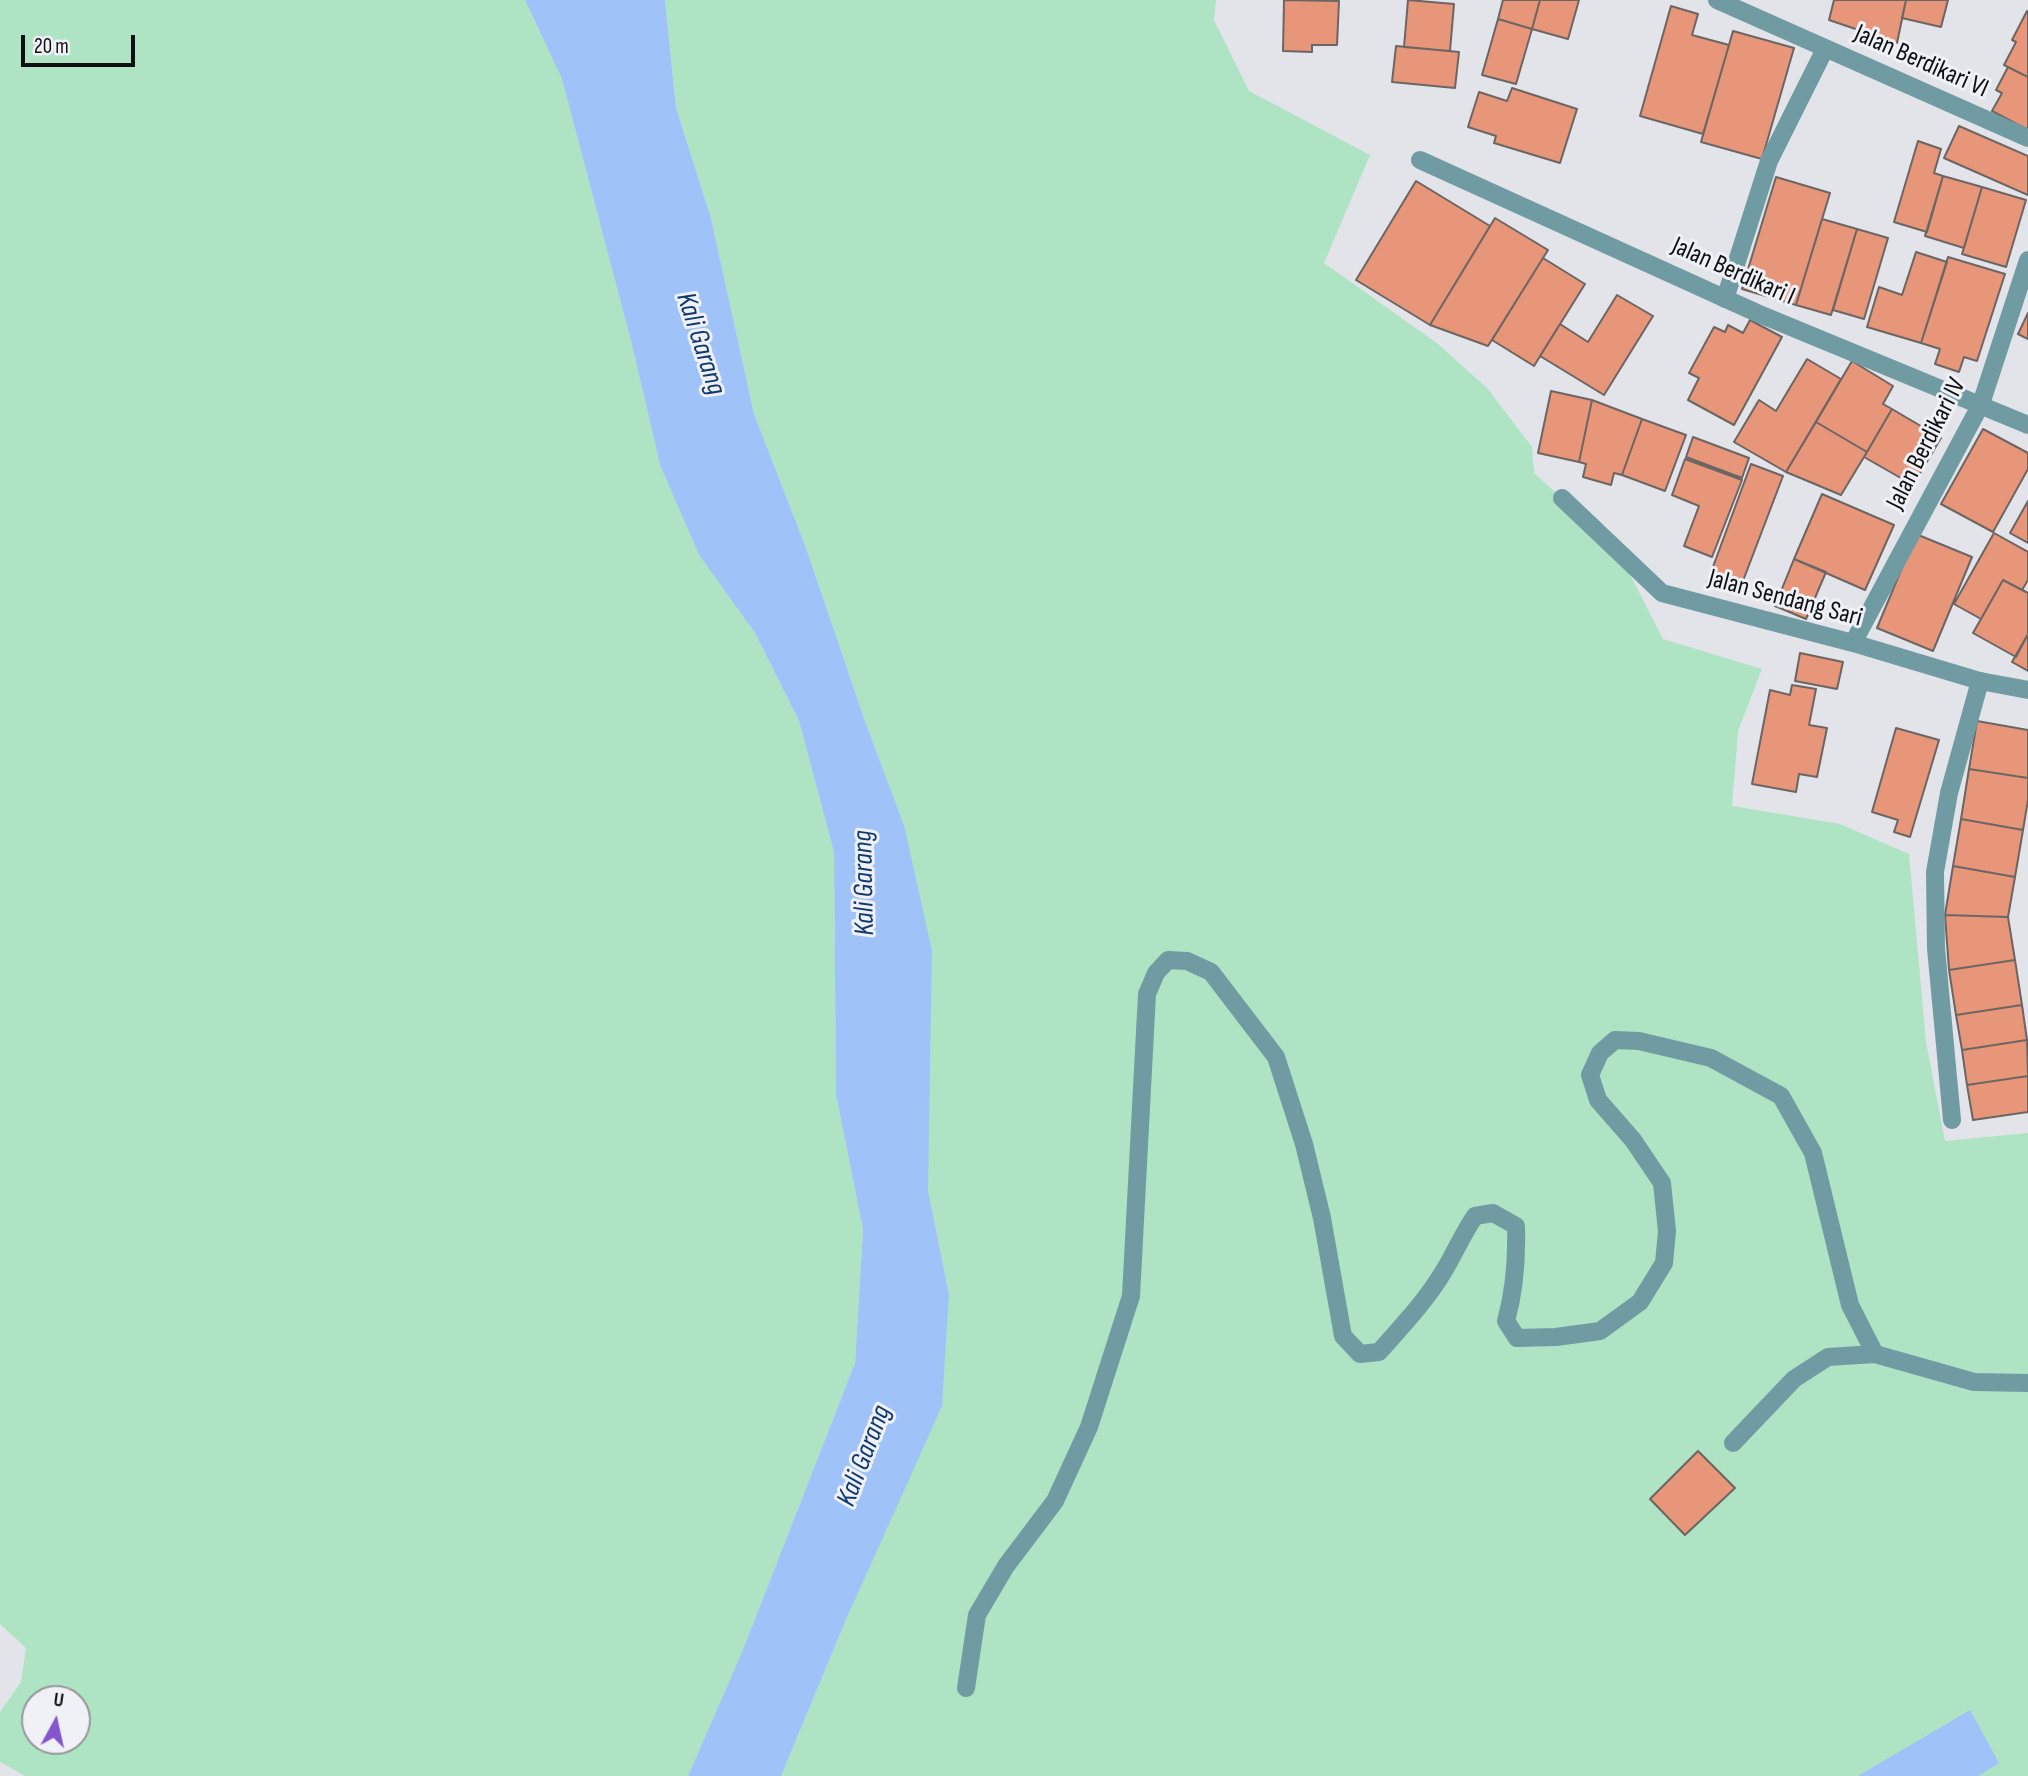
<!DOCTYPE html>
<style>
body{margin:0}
#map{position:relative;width:2028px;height:1776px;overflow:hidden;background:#e2e4ea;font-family:"Sofia Sans Condensed",sans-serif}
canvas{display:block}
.north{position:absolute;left:21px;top:1685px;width:70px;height:70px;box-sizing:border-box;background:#eff1f7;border:2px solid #95979b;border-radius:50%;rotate:8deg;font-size:19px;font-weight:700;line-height:28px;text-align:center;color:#0f0f11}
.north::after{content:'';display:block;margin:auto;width:24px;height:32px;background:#8555ce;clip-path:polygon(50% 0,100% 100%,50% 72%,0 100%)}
.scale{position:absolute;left:21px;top:35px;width:114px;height:32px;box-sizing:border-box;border:4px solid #0f0f11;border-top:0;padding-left:9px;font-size:21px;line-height:24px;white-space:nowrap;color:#0f0f11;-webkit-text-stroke:5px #eff1f7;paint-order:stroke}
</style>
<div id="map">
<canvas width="2028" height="1776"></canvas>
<div class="north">U</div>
<div class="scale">20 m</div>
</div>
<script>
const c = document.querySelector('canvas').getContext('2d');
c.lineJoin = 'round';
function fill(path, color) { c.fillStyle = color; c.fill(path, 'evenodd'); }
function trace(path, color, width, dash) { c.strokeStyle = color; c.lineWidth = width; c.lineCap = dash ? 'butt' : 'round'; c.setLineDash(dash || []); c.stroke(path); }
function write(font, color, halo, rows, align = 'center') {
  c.font = font + ' "Sofia Sans Condensed",sans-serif'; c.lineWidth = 6; c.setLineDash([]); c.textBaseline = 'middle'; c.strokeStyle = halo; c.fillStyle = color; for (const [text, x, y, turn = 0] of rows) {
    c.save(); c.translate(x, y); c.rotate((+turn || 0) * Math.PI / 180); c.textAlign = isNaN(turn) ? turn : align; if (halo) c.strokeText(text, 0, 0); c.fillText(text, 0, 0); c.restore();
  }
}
fill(new Path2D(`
 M0 0H525L562 79 632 345 660 465 699 555 755 633 799 721 834 852 836 1095 863 1230 855 1363 742 1652 688 1776H25L0 1762V1712L21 1682 26 1648 0 1624ZM35 1699H77V1741H35Z
 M665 0H1216L1214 20 1249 91 1370 155 1324 263 1438 344 1487 388 1532 447 1534 473 1616 547 1663 639 1762 669 1738 731 1732 806 1840 824 1909 854 1926 1042 1945 1141 2028 1133V1776H781L848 1615 949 1294 928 1190 904 825 866 724 805 545 754 414 711 218 676 108Z`), '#aee3c3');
fill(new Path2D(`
 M525 0H665L676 108 711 218 754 414 805 545 866 724 904 825 932 951 928 1190 949 1294 942 1406 848 1615 781 1776H688L742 1652 855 1363 863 1230 836 1095 834 852 799 721 755 633 699 555 660 465 632 345 562 79Z
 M1970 1710 1999 1763 1978 1776H1858Z`), '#9fc3f8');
const building = new Path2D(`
 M1284 0 1339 1 1337 45H1312V52L1283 51Z
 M1408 0 1454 4 1450 51 1404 47Z
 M1503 0H1540L1532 29 1498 19Z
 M1540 0H1579L1568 39 1532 29Z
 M1834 0H1906L1897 43 1829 20Z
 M1906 0H1948L1941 27 1902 18Z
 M1671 6 1698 14 1692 35 1729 45 1703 134 1640 116Z
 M2027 11 2028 12V77L2004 65 2016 42 2012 40Z
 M1498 19 1532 29 1516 84 1482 75Z
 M1733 31 1794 48 1762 159 1701 142Z
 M1396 46 1459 52 1455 88 1392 82Z
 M2008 67 2028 77V130L1992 111 2002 93 1996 90Z
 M1512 88 1577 109 1560 163 1494 143 1496 136 1468 127 1479 92 1507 101Z
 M1959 126 2028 156V195L1944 158Z
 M1918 141 1941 149 1934 173 1943 176 1927 232 1894 222Z
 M1943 176 1982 187 1964 248 1925 236Z
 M1776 177 1830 193 1796 305 1742 289Z
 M1416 181 1490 226 1430 325 1356 280Z
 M1982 187 2026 200 2006 267 1962 254Z
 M1495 218 1548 250 1488 346 1430 325Z
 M1822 219 1857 229 1831 315 1796 305Z
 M1857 229 1888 238 1864 319 1833 310Z
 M1916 252 1947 262 1921 343 1867 327 1879 287 1902 295Z
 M1948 257 2005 274 1977 361 1964 357 1959 372 1935 364 1940 349 1921 343Z
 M1543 258 1585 284 1534 366 1492 340Z
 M1617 295 1653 316 1604 395 1540 356 1560 324 1588 342Z
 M2028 313V339L2018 334Z
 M1750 320 1782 337 1734 425 1688 400 1699 378 1689 373 1714 327 1725 332 1728 325 1743 333Z
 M1807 359 1841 379 1786 472 1734 442 1759 400 1776 411Z
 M1852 361 1893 386 1883 404 1892 409 1867 452 1816 422Z
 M1551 391 1592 400 1579 462 1538 453Z
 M1592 400 1642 419 1622 475 1614 473 1611 485 1583 477 1586 464 1579 462Z
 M1892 409 1941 438 1913 485 1864 457Z
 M1642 419 1686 435 1665 491 1622 475Z
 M1816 422 1867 452 1841 495 1786 472Z
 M1983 429 2028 453V469L1993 532 1941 504Z
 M1693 437 1749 458 1742 478 1686 457Z
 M1685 459 1742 480 1712 557 1684 546 1699 506 1672 495Z
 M1751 464 1783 476 1738 594 1707 583Z
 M1822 494 1894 525 1865 590 1794 559Z
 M2028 501V543L2010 533Z
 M1994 533 2028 552V580L2022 590 2003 580 1981 619 1954 604Z
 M1916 534 1972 557 1933 651 1877 628Z
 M1794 559 1826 572 1806 619 1775 606Z
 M2003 580 2028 593V634L2016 657 1973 633Z
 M2028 634V671L2012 662Z
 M1800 653 1843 662 1837 689 1795 681Z
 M1792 685 1816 689 1809 725 1827 728 1817 777 1799 774 1796 792 1752 784 1770 690 1790 695Z
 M1977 721 2028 730V778L1969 769Z
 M1896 728 1939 740 1910 837 1894 832 1898 820 1872 812Z
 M1969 769 2028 778V800L2023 830 1961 819Z
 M1961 819 2023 830 2015 877 1953 866Z
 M1953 866 2015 877 2008 917 1945 915Z
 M1945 915 2008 917 2015 960 1949 970Z
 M2015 960 2022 1005 1956 1015 1949 970Z
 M2022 1005 2027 1040 1962 1050 1956 1015Z
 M2027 1040 2028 1076 1967 1085 1962 1050Z
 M2028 1076V1112L1973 1120 1967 1085Z
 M1698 1451 1735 1488 1685 1535 1650 1499Z`);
fill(building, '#e89679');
trace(building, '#6b6563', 2);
trace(new Path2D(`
 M1725 299 1769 161 1825 49
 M1952 1120 1936 948 1935 872 1949 793 1980 681
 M1733 1443 1794 1379 1828 1357 1875 1354 1974 1382 2028 1383
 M966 1688 977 1615 1006 1566 1055 1501 1089 1427 1131 1296 1147 994 1156 973 1168 960 1187 961 1211 972 1276 1057 1304 1144 1322 1218 1343 1336 1360 1354 1379 1352C1401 1327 1425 1302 1442 1274 1454 1255 1462 1235 1475 1216L1493 1213 1516 1226C1517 1259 1515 1289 1506 1321L1517 1338 1556 1337 1600 1331 1640 1302 1664 1263 1667 1231 1662 1183 1633 1140 1598 1100 1590 1075 1600 1053 1615 1040 1639 1041 1711 1058 1781 1096 1813 1153 1850 1305 1875 1354`), '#709ba3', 18);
trace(new Path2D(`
 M1717 0 2028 138
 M1420 160 1757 313 2028 425
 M1562 498 1662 593 1853 643 1980 681 2028 690
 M1853 643 1981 404 2028 260`), '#709ba3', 18);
write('26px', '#0f0f11', '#eff1f7', [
 ["Jalan Berdikari VI",1921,62,24],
 ["Jalan Berdikari I",1733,272,24],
 ["Jalan Berdikari IV",1927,444,-63],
 ["Jalan Sendang Sari",1785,599,15]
]);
write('italic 28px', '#0f3771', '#eff1f7', [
 ["Kali Garang",700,344,72],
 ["Kali Garang",865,883,-91],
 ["Kali Garang",865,1456,-69]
]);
</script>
